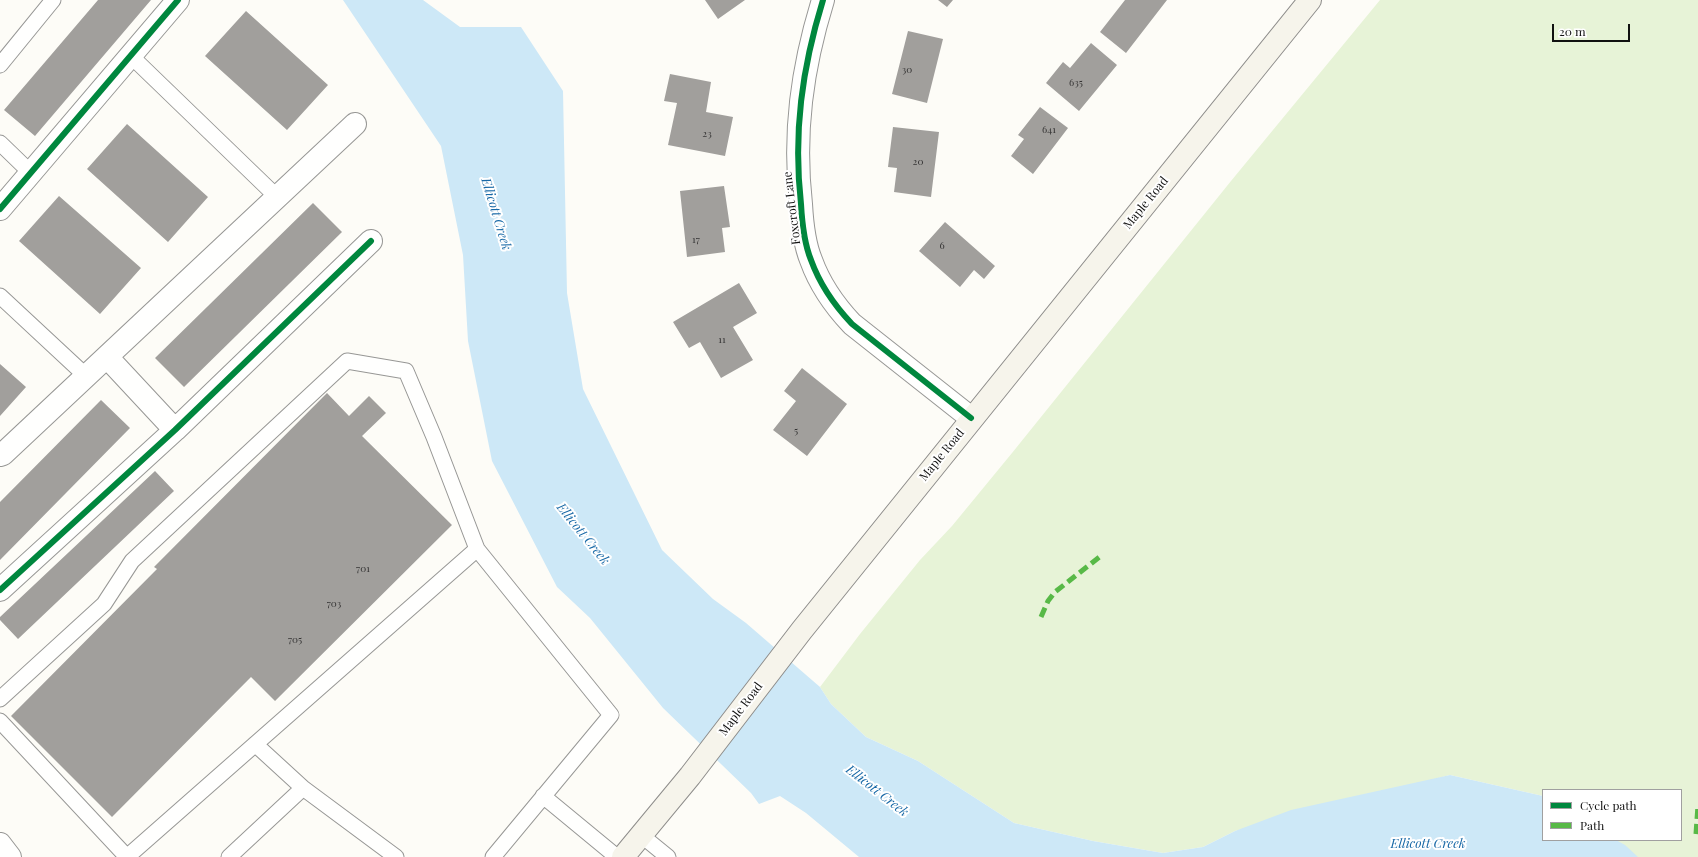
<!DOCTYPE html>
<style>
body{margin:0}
#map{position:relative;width:1698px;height:857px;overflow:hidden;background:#fdfcf7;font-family:"Playfair Display",serif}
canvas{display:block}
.legend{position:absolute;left:1542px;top:789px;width:140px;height:52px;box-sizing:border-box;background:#fff;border:1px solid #a0a0a0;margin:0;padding:5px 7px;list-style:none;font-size:12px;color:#111}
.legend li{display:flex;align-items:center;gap:8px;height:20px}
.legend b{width:20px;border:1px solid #a0a0a0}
.scale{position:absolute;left:1552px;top:24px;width:78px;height:18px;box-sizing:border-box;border:2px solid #111;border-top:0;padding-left:5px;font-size:12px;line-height:14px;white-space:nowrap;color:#111;-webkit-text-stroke:3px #fff;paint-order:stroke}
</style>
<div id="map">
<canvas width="1698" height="857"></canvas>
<ul class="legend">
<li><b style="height:5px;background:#00873e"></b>Cycle path</li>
<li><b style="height:5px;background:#58b947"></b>Path</li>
</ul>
<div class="scale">20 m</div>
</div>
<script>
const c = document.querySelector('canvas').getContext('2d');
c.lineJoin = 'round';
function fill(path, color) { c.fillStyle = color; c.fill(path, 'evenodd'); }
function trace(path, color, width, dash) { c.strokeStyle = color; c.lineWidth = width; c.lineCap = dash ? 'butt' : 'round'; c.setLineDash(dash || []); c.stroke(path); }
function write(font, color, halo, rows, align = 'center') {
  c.font = font + ' "Playfair Display",serif'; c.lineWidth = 4; c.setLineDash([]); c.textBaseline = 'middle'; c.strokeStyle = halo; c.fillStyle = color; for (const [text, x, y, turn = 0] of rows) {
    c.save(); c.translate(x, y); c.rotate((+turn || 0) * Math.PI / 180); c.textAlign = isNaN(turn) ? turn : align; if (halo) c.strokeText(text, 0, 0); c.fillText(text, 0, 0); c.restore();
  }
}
fill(new Path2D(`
 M1380 0H1698V857H1595L1602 840H1681V790H1543V796L1450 775 1235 831 1203 847 1163 853 1093 841 1014 823 918 761 866 737 831 704 820 687 860 634 920 560 952 526 1012 453 1231 181Z`), '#e7f3d7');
fill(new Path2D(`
 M343 0H423L460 27H521L563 91 567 293 583 389 662 550 713 599 746 623 820 687 831 704 866 737 918 761 1014 823 1093 841 1163 853 1203 847 1235 831 1291 810 1450 775 1543 796V840H1616L1625 845 1638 857H859L806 813 780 796 759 804 751 793 663 708 590 618 557 587 492 461 468 341 463 255 441 146Z`), '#cde8f7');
fill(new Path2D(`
 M98 0H151L35 136 4 110Z
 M705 0H745L718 19Z
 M938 0H953L947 7Z
 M1125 0H1167L1126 53 1100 32Z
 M246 11 328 85 287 130 205 56Z
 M908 31 943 39 927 103 892 94Z
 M1091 43 1117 65 1079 111 1046 83 1063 62 1070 68Z
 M670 74 711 82 706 112 733 117 725 156 668 145 677 103 664 101Z
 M1040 107 1068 128 1033 174 1011 156 1024 139 1018 135Z
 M127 124 208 197 168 242 87 169Z
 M893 127 939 132 931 197 894 192 897 168 888 167Z
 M724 186 730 227 722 228 725 252 687 257 680 191Z
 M59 196 141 268 100 314 19 241Z
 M313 203 342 232 184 387 155 358Z
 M945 222 995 266 984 279 974 270 960 287 919 251Z
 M739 283 757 313 733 327 753 360 721 378 700 342 689 348 673 322Z
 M0 364 26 387 0 416Z
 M802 368 847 404 807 456 773 430 796 401 784 391Z
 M327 393 349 416 369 396 386 413 362 436 452 525 275 701 251 677 112 817 11 716 157 569 154 567Z
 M101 400 130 428 0 560V502Z
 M155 471 174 491 18 639 0 620V617Z`), '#a19f9c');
const service = new Path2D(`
 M131 56 277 197
 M0 65 53 0
 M0 143 31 173
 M0 296 86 376
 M0 699 104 604 132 561 347 361 406 371 434 437 477 549
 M0 721 127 857
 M255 744 303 788
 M543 796 617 857
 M641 835 668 857
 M127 857 477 549 611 715 493 857
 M229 857 303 788 396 857`);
const minor = new Path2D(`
 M823 0C802 68 793 133 801 204 802 222 804 243 811 260 820 285 834 305 852 324L971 418
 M0 209 178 0
 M107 357 175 430
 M0 455 3 454 355 124
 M0 590 175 430 371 241`);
const tertiary = new Path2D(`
 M0 844 10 857`);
const secondary = new Path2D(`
 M623 857 690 776 802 630 1310 0`);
trace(service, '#979795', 17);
trace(minor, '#979795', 24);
trace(tertiary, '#979795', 24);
trace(secondary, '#8e8d8b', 24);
trace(service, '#fffffe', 15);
trace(minor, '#fffffe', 22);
trace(tertiary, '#fffffe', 22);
trace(secondary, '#f6f4eb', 22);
trace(new Path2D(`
 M1041 617 1048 601 1055 592 1102 555
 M1696 834 1698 805`), '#58b947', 5, [10, 5]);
trace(new Path2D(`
 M823 0C802 68 793 133 801 204 802 222 804 243 811 260 820 285 834 305 852 324L971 418
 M0 209 178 0
 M0 590 175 430 371 241`), '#00873e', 6);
write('10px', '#353434', null, [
 ["30",907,70],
 ["635",1076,83],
 ["641",1049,130],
 ["23",707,134],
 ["20",918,162],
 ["17",696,240],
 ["6",942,246],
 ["11",722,340],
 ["5",796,431],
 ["701",363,569],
 ["703",334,604],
 ["705",295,640]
]);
write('12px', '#111', '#fff', [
 ["Maple Road",1146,203,-51],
 ["Foxcroft Lane",792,208,-97],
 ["Maple Road",942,455,-51],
 ["Maple Road",741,709,-53]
]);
write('italic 13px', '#1768a6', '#fff', [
 ["Ellicott Creek",496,214,73],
 ["Ellicott Creek",583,534,51],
 ["Ellicott Creek",877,791,38],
 ["Ellicott Creek",1428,844]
]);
</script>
